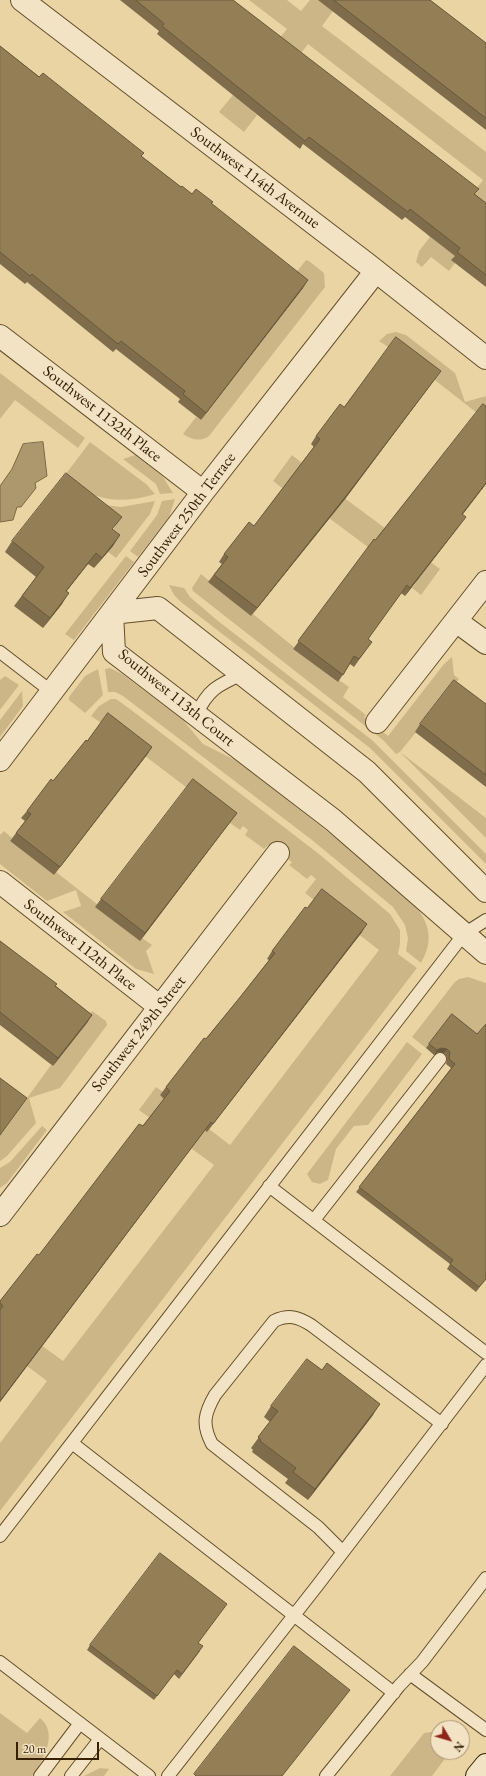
<!DOCTYPE html>
<style>
body{margin:0}
#map{position:relative;width:486px;height:1776px;overflow:hidden;background:#ebd4a4;font-family:"EB Garamond",serif}
canvas{display:block}
.north{position:absolute;left:430px;top:1720px;width:40px;height:40px;box-sizing:border-box;background:#f2e3c4;border:1px solid #a79576;border-radius:50%;rotate:128deg;font-size:11px;font-weight:700;line-height:16px;text-align:center;color:#362101}
.north::after{content:'';display:block;margin:auto;width:14px;height:18px;background:#8f2418;clip-path:polygon(50% 0,100% 100%,50% 72%,0 100%)}
.scale{position:absolute;left:16px;top:1742px;width:83px;height:18px;box-sizing:border-box;border:2px solid #362101;border-top:0;padding-left:5px;font-size:12px;line-height:14px;white-space:nowrap;color:#362101;-webkit-text-stroke:3px #f2e3c4;paint-order:stroke}
</style>
<div id="map">
<canvas width="486" height="1776"></canvas>
<div class="north">N</div>
<div class="scale">20 m</div>
</div>
<script>
const c = document.querySelector('canvas').getContext('2d');
c.lineJoin = 'round';
function fill(path, color) { c.fillStyle = color; c.fill(path, 'evenodd'); }
function trace(path, color, width, dash) { c.strokeStyle = color; c.lineWidth = width; c.lineCap = dash ? 'butt' : 'round'; c.setLineDash(dash || []); c.stroke(path); }
function write(font, color, halo, rows, align = 'center') {
  c.font = font + ' "EB Garamond",serif'; c.lineWidth = 3; c.setLineDash([]); c.textBaseline = 'middle'; c.strokeStyle = halo; c.fillStyle = color; for (const [text, x, y, turn = 0] of rows) {
    c.save(); c.translate(x, y); c.rotate((+turn || 0) * Math.PI / 180); c.textAlign = isNaN(turn) ? turn : align; if (halo) c.strokeText(text, 0, 0); c.fillText(text, 0, 0); c.restore();
  }
}
fill(new Path2D(`
 M249 0H287L301 11 310 0H338L333 11 322 26 486 152V216L452 260 455 263 449 271 431 257 422 267 416 262 419 251 430 237 427 235 471 195 483 180 308 44 296 60 293 59 252 111 257 115 244 132 219 112 287 29Z
 M306 260 309 261 324 273 325 287 209 436C201 442 191 440 183 434L196 417 201 420 303 288 291 279Z
 M396 332 406 335 455 373 465 402 486 396V419L477 413 390 345 388 347 379 341 387 334Z
 M0 373 85 438 78 448 15 400 0 419Z
 M90 442 146 484 155 494C112 507 98 496 59 483Z
 M135 455 163 477 173 493 160 494 156 484 123 459Z
 M292 455 302 463 300 465 440 569 421 595 412 588 416 583 329 518 330 517 287 482 282 488 273 481Z
 M175 499 169 517 138 557 130 551 157 515 162 501Z
 M155 501 150 514 116 558 108 552 113 546 105 540 115 527 97 504 121 507Z
 M126 556 134 562 74 640 65 634Z
 M201 574 251 616 253 614 294 647 293 649 338 682 339 680 349 687 343 697 366 715 364 717 388 736 444 664 452 657 454 675 459 679 400 752 486 818V838L400 752 396 754 383 740 193 591 192 588Z
 M169 585 184 588 190 597 218 621 372 740 486 854V864L370 748 181 602 174 595Z
 M110 668 122 674 183 720 203 744 237 761 263 781 347 847 414 904C430 924 434 940 421 963L406 951 408 938 405 925 393 907 312 840 123 696 115 692H108L105 669Z
 M98 669 103 695 85 713 69 700V697L85 676Z
 M5 676 19 685 0 710V680Z
 M22 691 23 706 0 737V720Z
 M111 699H116L130 709 319 854 390 914 400 930V944L398 954 417 968 0 1511V1443L47 1381 27 1366 0 1315 63 1361 214 1165 139 1110 156 1087 163 1092 160 1095 207 1131 209 1129 230 1145 379 950 305 893 316 879 311 875 307 879 289 865 292 862 268 845 264 849 245 835 248 830 243 826 240 830 230 823 231 821 145 756 146 754 91 716 99 706Z
 M4 831 12 838 10 841 54 875 56 872 97 904 96 907 139 940 142 938 152 945 146 951 154 974 136 969 63 912 81 906 76 890 47 901 0 864V835Z
 M468 977 486 983V1024L474 1039 426 1048 412 1037 454 983 459 979Z
 M92 1011 106 1021 107 1025 60 1088 29 1098 36 1123 7 1156 0 1161V1135L51 1065 53 1066 86 1023 84 1021Z
 M407 1042 422 1054 368 1125 354 1126 336 1149 328 1180 320 1184 312 1182 307 1174Z
 M42 1126 47 1130 7 1183 0 1188V1168L10 1162Z
 M0 1713 27 1733 40 1718C59 1733 43 1761 32 1776H0Z
 M438 1731V1752H450L432 1776H390L424 1733Z
 M100 1768 109 1769 104 1776H84Z`), '#ccb688');
const water = new Path2D(`
 M43 442 47 476 35 483 36 488 21 507H17L13 520 0 522V486L12 469 23 444Z`);
fill(water, '#ad976d');
trace(water, '#7d6842', 1);
const lane = new Path2D(`
 M0 652 52 692
 M196 715C208 690 217 685 243 674
 M269 1186 486 1353
 M314 1220 440 1059
 M72 1443 394 1693
 M0 1536 464 934 486 920
 M343 1552 318 1527 212 1444C202 1425 204 1414 215 1395L274 1321C289 1314 298 1317 311 1325L442 1424
 M0 1662 149 1776
 M410 1674 486 1730
 M40 1776 80 1723
 M71 1776 100 1739
 M168 1776 317 1586 486 1365
 M326 1776 399 1686 422 1662 486 1578`);
const street = new Path2D(`
 M22 0 367 264 486 358
 M0 336 203 492
 M456 621 486 643
 M377 722 486 582
 M0 760 203 492 376 271
 M0 882 160 1007
 M486 891 367 772 158 608 112 613 114 652 333 820 486 953
 M0 1215 278 853`);
const secondary = new Path2D(`
 M477 1776 486 1765`);
trace(lane, '#634e2a', 14);
trace(street, '#634e2a', 24);
trace(secondary, '#362101', 24);
trace(lane, '#f2e3c4', 12);
trace(street, '#f2e3c4', 22);
trace(secondary, '#f2e3c4', 22);
fill(new Path2D(`
 M120 0H233L486 203V287L451 260 455 256 405 217 402 220 303 144 300 149 157 34 159 31Z
 M318 0H430L486 43V130Z
 M0 46 181 187 192 194 212 204 303 288 201 420 178 402 180 399 116 349 113 352 27 282 25 284 0 264Z
 M435 379 345 499 251 616 208 582 222 564 219 562 224 554 254 526 314 447 311 444 316 436 344 407Z
 M486 484 462 514 460 525 405 596 401 593 368 639 366 650 354 667 350 664 338 682 293 649 375 540Z
 M113 530V546L94 568 88 564 66 591 62 604 43 628 14 606 36 577 5 552 12 541Z
 M486 704V787L415 732 420 724Z
 M87 741 152 747 54 875 10 841 25 821 21 818 27 811 53 781Z
 M237 813 140 941 95 907 101 899Z
 M307 908 362 932 207 1132 205 1130 0 1402V1301L39 1255 164 1099 160 1095 166 1087 241 996 269 960 267 959 272 951Z
 M0 941 92 1015 53 1066 0 1025Z
 M452 1014 486 1279 476 1292 447 1269 450 1264 356 1192 451 1068 446 1064 447 1057 444 1053 438 1052 434 1055 426 1048Z
 M271 1406 373 1415 308 1500 285 1483 288 1479 252 1452 253 1450 251 1448 270 1422 264 1417Z
 M198 1643 200 1651 179 1679 174 1674 154 1700 87 1650 90 1645Z`), '#7f6c4a');
fill(new Path2D(`
 M308 280 303 288 201 420 206 413Z
 M435 379 345 499 251 616 257 608Z
 M486 483V484L457 522 462 514Z
 M466 517 460 525 405 596 410 588Z
 M120 535 113 546 94 568 102 558Z
 M96 553 88 564 59 601 66 591Z
 M69 593 62 604 43 628 50 618Z
 M152 747 147 755 54 875 60 867Z
 M237 813 231 821 140 941 145 933Z
 M367 924 362 932 207 1132 213 1124Z
 M92 1015 87 1023 53 1066 58 1058Z
 M441 1048 447 1049 444 1053 438 1052 434 1055 437 1050Z
 M211 1122 205 1130 0 1402V1401Z
 M380 1404 373 1415 308 1500 315 1489Z`), '#68583c');
const building = new Path2D(`
 M136 0H233L479 189 474 194 486 203V275L457 252 460 248 410 209 408 212 309 137 305 141 162 26 164 24Z
 M334 0H430L486 43V118Z
 M0 46 39 77 43 73 144 153 141 156 181 187 182 186 192 194 196 189 213 202 211 203 308 280 206 413 183 394 185 391 121 341 118 344 32 274 30 276 0 252Z
 M396 337 441 371 350 491 257 608 214 575 228 557 224 554 249 522 254 526 320 439 316 436 340 404 344 407Z
 M483 404 486 406V483L462 514 466 517 410 588 407 585 368 639 372 642 359 659 354 656 343 675 298 641 374 539 375 540Z
 M66 473 122 517 112 529 120 535 102 558 96 553 66 591 69 593 50 618 22 596 44 567 12 541Z
 M454 680 486 704V775L420 724Z
 M108 713 152 747 60 867 16 833 31 814 27 811 51 779 53 781 86 740 87 741Z
 M193 779 237 813 145 933 101 899Z
 M322 889 367 924 213 1124 211 1122 0 1401V1310L3 1306 0 1303V1301L37 1254 39 1255 139 1124 143 1126 170 1091 166 1087 204 1038 206 1039 241 996 275 953 272 951 305 907 307 908Z
 M0 941 57 984 55 986 92 1015 58 1058 0 1012Z
 M452 1014 477 1034 486 1024V1279L479 1287 450 1264 453 1260 359 1187 455 1064 449 1059 450 1052 447 1049 441 1048 437 1050 429 1044Z
 M0 1078 27 1098 0 1135Z
 M307 1359 322 1370 327 1363 380 1404 315 1489 293 1472 296 1468 260 1441 261 1440 258 1437 278 1411 271 1406Z
 M160 1553 227 1604 198 1643 203 1646 182 1674 177 1670 157 1696 90 1645Z
 M294 1646 350 1690 282 1776H196L194 1774Z`);
fill(building, '#947e56');
trace(building, '#68583c', 1);
write('16px', '#362101', '#f2e3c4', [
 ["Southwest 114th Avernue",255,178,37],
 ["Southwest 1132th Place",102,414,38],
 ["Southwest 250th Terrace",187,515,-53],
 ["Southwest 113th Court",176,698,39],
 ["Southwest 112th Place",80,945,38],
 ["Southwest 249th Street",139,1034,-52]
]);
</script>
